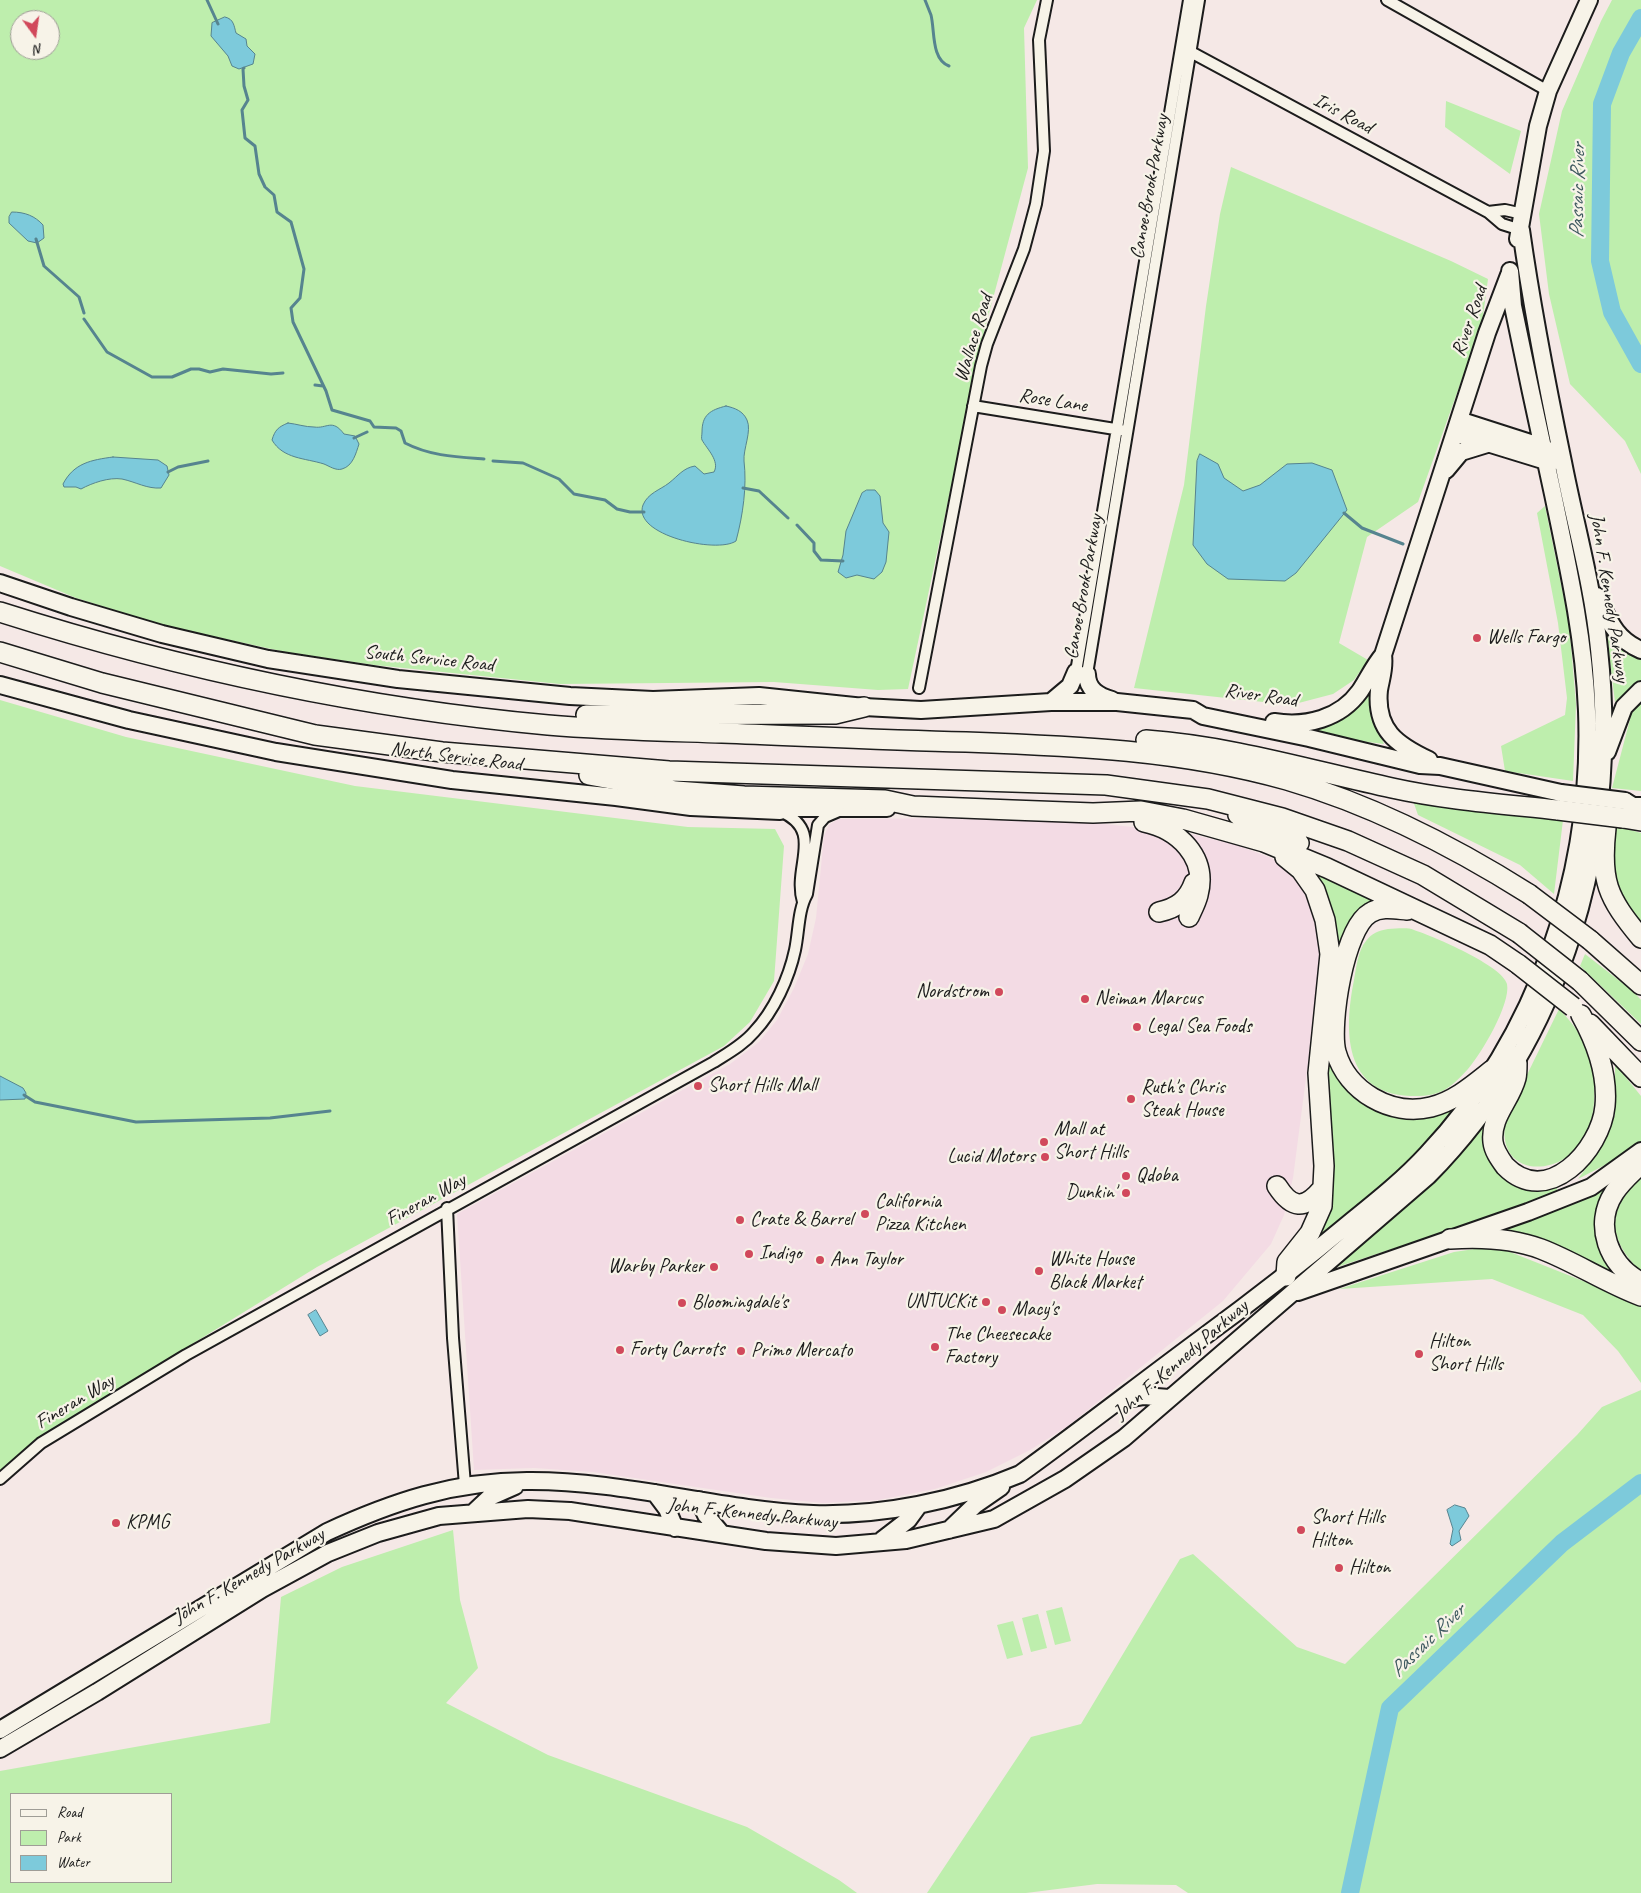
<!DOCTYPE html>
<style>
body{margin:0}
#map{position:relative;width:1641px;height:1893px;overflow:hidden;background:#f5e8e6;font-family:Caveat,sans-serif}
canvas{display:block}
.legend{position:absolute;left:10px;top:1793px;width:162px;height:90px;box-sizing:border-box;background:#f7f3e8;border:1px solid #9f9d96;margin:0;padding:6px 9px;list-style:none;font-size:15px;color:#1c1c1c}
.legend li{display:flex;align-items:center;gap:10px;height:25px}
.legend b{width:25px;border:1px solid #9f9d96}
.north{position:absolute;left:10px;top:10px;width:50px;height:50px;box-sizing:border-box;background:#f7f3e8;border:1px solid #9f9d96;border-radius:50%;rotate:166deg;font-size:14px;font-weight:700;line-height:20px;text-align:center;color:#1c1c1c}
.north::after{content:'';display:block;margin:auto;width:18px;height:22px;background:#d1495b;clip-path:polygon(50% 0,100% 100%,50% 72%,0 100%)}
</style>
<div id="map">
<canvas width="1641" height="1893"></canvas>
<ul class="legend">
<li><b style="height:6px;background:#f7f3e8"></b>Road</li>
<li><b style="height:14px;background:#beeead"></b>Park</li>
<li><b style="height:14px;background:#7dcadb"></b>Water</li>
</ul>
<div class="north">N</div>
</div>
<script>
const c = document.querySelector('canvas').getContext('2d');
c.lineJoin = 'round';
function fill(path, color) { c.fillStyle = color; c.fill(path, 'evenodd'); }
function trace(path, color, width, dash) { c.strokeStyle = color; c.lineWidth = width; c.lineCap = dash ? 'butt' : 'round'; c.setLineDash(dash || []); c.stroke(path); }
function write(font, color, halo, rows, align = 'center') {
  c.font = font + ' Caveat,sans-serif'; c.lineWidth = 4.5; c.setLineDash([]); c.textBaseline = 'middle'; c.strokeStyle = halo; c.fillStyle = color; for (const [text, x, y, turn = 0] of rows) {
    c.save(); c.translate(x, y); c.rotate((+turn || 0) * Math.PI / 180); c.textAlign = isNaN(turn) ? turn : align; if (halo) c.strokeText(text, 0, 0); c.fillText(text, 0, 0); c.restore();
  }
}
fill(new Path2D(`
 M966 818 1096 823 1186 833 1237 845 1271 858 1288 869 1303 890 1314 917 1319 940 1320 970 1293 1178 1284 1215 1271 1244 1223 1301 1068 1426 1030 1450 986 1472 935 1489 878 1500 823 1503 771 1498 593 1472 534 1468 474 1470 457 1214 730 1064 759 1042 777 1020 794 988 808 954 816 918 824 836 829 825 838 819Z`), '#f3dbe4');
fill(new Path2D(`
 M0 0H1037L1024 28 1028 168 984 332 908 689 878 690 774 682 560 684 374 665 285 652 166 626 76 598 0 566ZM20 20H50V50H20Z
 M1612 0H1641V474L1625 441 1570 384 1549 294 1539 214 1562 111 1601 21Z
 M1446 101 1521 131 1510 174 1445 127Z
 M1231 167 1451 261 1488 279 1482 323 1418 502 1367 537 1339 643 1368 660 1354 680 1333 694 1291 705 1134 688 1184 485 1206 306 1220 214Z
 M1545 506 1569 623 1576 704 1573 781 1505 771 1501 746 1565 715 1567 698 1558 623 1537 513Z
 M1606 630 1625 653 1641 659V681L1615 702Z
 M1372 684 1377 727 1384 744 1344 739 1303 729Z
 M0 700 126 737 355 786 688 827 775 829 784 846 774 981 750 1022 724 1046 317 1267 35 1441 0 1473Z
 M1641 704V791L1612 788 1633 708Z
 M1412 798 1563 820 1554 894 1520 865 1418 815Z
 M1614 825 1641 833V927L1614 890Z
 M1318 874 1390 901 1338 954 1318 876Z
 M1388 929C1396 929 1407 927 1414 930 1433 936 1503 966 1507 984 1511 1004 1481 1054 1468 1069 1449 1090 1439 1097 1410 1096 1343 1093 1344 1030 1354 980 1356 969 1358 950 1366 941 1372 933 1378 931 1388 929Z
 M1585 954 1634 992 1641 1000V1024L1580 966Z
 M1559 1009C1580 1030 1592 1052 1594 1082 1595 1101 1594 1121 1584 1138 1562 1179 1493 1179 1506 1118Z
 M1326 1048 1361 1098 1455 1106 1457 1108C1413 1164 1358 1208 1303 1253 1311 1235 1329 1203 1332 1186 1339 1141 1323 1094 1326 1048Z
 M1615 1064 1641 1096V1141L1626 1154 1578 1179 1601 1147 1615 1115Z
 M1489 1116 1493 1161 1490 1163C1501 1175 1541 1190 1557 1187V1195L1331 1269 1422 1191 1470 1140Z
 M1641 1178V1272C1608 1239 1605 1211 1641 1178Z
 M1610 1183 1617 1275 1614 1277 1498 1230Z
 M1495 1246 1641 1304V1383L1618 1351 1583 1315 1492 1279 1339 1289 1454 1252Z
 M1641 1390V1893H1188L1176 1885 1097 1884 1026 1893H927L1031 1737 1081 1724 1180 1559 1193 1554 1297 1647 1345 1664 1577 1435 1602 1407Z
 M453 1530 460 1600 478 1668 446 1703 548 1755 747 1827 839 1880 857 1893H0V1771L270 1723 281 1597 342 1567ZM171 1794V1882H11V1794Z
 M1062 1607 1071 1641 1055 1645 1046 1611Z
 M1038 1614 1047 1648 1031 1652 1022 1618Z
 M1013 1621 1023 1655 1007 1659 997 1625Z`), '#beeead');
const water = new Path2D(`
 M225 17C234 19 234 26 236 33L246 39 247 46 255 54 253 64 239 69 232 66 228 56 211 36 212 23Z
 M12 212C25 212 35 216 43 225L44 238 37 243 28 241 9 223V217Z
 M726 406C735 408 743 411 747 420 752 431 743 449 744 461 747 486 743 515 736 541 717 554 632 535 643 505 648 493 660 490 669 483 678 476 683 468 695 466L704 474 714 472C720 461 707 449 702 440 701 438 702 435 702 432 702 415 710 410 726 406Z
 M288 423C297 424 305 427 314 427 327 429 332 418 344 434L355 436 359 444C356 453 353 466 342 469 336 471 329 466 324 464 305 458 283 459 272 440 275 430 278 427 288 423Z
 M1200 454 1218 464 1224 478 1243 491 1260 485 1287 464 1312 463 1332 470 1347 510 1296 573 1285 581 1228 579 1207 564 1193 545 1197 461Z
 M113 457 158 460 167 466 169 475 161 488C147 489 136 482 122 479 109 477 92 483 81 489L76 487H64L63 484C74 463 91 460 113 457Z
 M867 490H875L880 496 883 523 889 532 886 562 882 572 874 579 857 575 846 578 838 572 843 555 846 531 862 493Z
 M0 1076 23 1088 26 1093 25 1099 0 1100Z
 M316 1310 328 1331 320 1336 308 1315Z
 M1455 1505 1465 1508 1469 1516 1459 1531 1461 1540 1452 1546 1450 1544 1453 1529 1447 1510Z`);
fill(water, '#7dcadb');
trace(water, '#56848f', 1);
trace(new Path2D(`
 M207 0 218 24
 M925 0C927 5 929 10 931 15 935 31 931 59 949 66
 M244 68 243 69 244 86 248 100 242 110 245 138 255 146 259 174 265 187 274 195 277 212 291 222 304 269 300 298 291 308 293 322 326 391 332 410 370 421 374 427 396 428 401 431 405 443C430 456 457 457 484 459
 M36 239 44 266 79 297 84 313
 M84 319 107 352 152 377H172L191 369H199L210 372 223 369 271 374 283 373
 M315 385 323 386
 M354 438 367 432
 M493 461 523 463 559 479 574 494 605 500 617 509 630 512H644
 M168 472 178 467 208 461
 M743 488 759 491 788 518
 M1344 513 1362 528 1403 544
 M797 525 814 543V551L821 560 843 561
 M24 1095 35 1102 136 1122 270 1118 330 1111`), '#56848f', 3);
trace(new Path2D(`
 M1641 18 1621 53 1602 104 1600 261 1612 312 1641 364
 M1350 1893 1390 1708 1562 1543 1641 1483`), '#7dcadb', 18);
const street = new Path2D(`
 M1189 0 1076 672 1087 674 1199 0
 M1387 0 1548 91
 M1187 50 1488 212 1502 224 1521 230
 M1488 212 1505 210 1523 214
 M973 406 1121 430
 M919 688 981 366 987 344 1024 249 1036 204 1044 151 1039 40 1047 0
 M780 811C826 831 792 866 803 902
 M447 1208 453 1338 465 1485
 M0 1479 41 1443 186 1355 714 1062C728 1053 743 1045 754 1032 774 1011 789 978 795 950 799 931 798 910 807 894L818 825 825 817 839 811`);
const primary = new Path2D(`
 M1518 239 1538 126 1548 91 1589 0
 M1459 420 1543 447 1550 452
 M1455 433 1546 461H1554
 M1446 470 1461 452 1487 444
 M0 583 71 607 162 634 268 659 398 679 570 696 653 700 759 696 864 707 921 710 1051 702H1117L1193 710 1203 716 1309 738 1420 765 1440 766 1561 793
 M1597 596C1609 620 1615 639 1641 650
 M1383 655C1385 668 1381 678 1379 690 1375 730 1397 745 1429 760
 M1087 674C1087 690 1099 696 1112 700
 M0 685 129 720 276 752 452 780 616 797 691 807 780 811 787 808H887
 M1051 702 1070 686 1076 672
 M1274 722C1306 727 1340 719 1360 691 1368 679 1373 667 1383 655L1487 333 1509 275
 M1607 752 1624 707 1641 690
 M1625 801 1633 806H1641
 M1298 1292 1528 1212 1591 1187 1641 1151
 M1122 1400 1144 1396 1169 1398
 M655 1493 667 1509 675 1528
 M699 1500 706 1515 721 1533
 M474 1512 490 1497 515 1486
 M949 1530 975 1505 1001 1487
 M882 1540 908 1520 919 1505
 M0 1730 327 1532C392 1502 454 1481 527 1481 623 1480 717 1510 813 1514 882 1516 956 1501 1020 1474 1081 1430 1141 1383 1202 1338 1254 1300 1304 1261 1353 1220 1379 1199 1405 1178 1427 1154 1538 1036 1593 872 1587 711 1584 637 1568 566 1553 494 1539 431 1526 369 1513 306L1510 271
 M0 1749 97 1692 262 1589 328 1553 378 1533 439 1516 528 1509 570 1511 766 1541 836 1546 906 1540 994 1519 1065 1479 1124 1438 1428 1176C1565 1037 1620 842 1599 649 1593 586 1575 524 1563 462 1547 385 1532 308 1521 230`);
const highway = new Path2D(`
 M0 612C179 669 361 708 548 725 606 730 664 731 722 733 803 736 885 740 966 742 1075 746 1181 750 1287 780 1373 805 1453 846 1529 894
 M0 652 102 683 315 735 442 752 669 771 1106 785 1208 799 1282 818 1348 841 1423 875 1519 933
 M586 715 835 714 864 707
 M1146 740C1230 746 1310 770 1392 788 1446 800 1503 804 1558 810
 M589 775 676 791 744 796 885 800 913 806 1012 810 1093 813 1141 811 1183 819 1264 842 1327 868 1490 945 1518 964
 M1238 815 1299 843
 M1597 818 1606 828C1600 881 1607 897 1641 938
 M1623 818 1641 821
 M1144 822C1178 829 1208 857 1198 895 1196 903 1192 910 1189 917
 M1285 857 1301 870 1315 890 1325 920 1330 954 1318 1073 1324 1166 1322 1206 1310 1233 1287 1262 1286 1276
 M1407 910C1395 909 1381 906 1370 913 1344 928 1329 1025 1336 1052 1347 1091 1391 1117 1431 1107 1455 1101 1473 1085 1492 1070
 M1159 912C1177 908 1188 900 1194 883
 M1590 940 1641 985
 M1580 981 1641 1041
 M1590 1024 1641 1077
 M1517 1063C1517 1068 1517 1074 1516 1078 1510 1101 1490 1117 1493 1142 1494 1151 1500 1159 1505 1166 1547 1209 1601 1150 1605 1106 1608 1074 1596 1042 1581 1015
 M1641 1164C1631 1173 1621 1182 1614 1193 1593 1225 1609 1266 1641 1282
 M1277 1186C1292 1209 1304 1210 1322 1189
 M1450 1239C1480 1237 1512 1238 1541 1249 1575 1262 1606 1283 1641 1296`);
trace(street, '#1c1c1c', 14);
trace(primary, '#1c1c1c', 20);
trace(highway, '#1c1c1c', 22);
trace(street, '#f7f3e8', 10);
trace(primary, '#f7f3e8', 16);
trace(highway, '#f7f3e8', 19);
const primaryBridge = new Path2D(`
 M1561 793 1625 801`);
const highwayBridge = new Path2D(`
 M1558 810 1623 818
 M1529 894 1590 940
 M1519 933 1580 981
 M1518 964 1573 1007`);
trace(primaryBridge, '#1c1c1c', 20, []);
trace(highwayBridge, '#1c1c1c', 22, []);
trace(primaryBridge, '#f7f3e8', 16);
trace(highwayBridge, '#f7f3e8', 19);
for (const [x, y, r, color] of [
 [1477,638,5,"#d1495b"],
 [999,992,5,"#d1495b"],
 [1085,999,5,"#d1495b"],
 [1137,1027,5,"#d1495b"],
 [698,1086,5,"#d1495b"],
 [1131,1099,5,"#d1495b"],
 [1044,1142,5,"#d1495b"],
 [1045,1157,5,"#d1495b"],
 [1126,1176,5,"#d1495b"],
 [1126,1193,5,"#d1495b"],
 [865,1214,5,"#d1495b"],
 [740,1220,5,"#d1495b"],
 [749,1254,5,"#d1495b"],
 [820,1260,5,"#d1495b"],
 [714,1267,5,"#d1495b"],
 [1039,1271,5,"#d1495b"],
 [986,1302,5,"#d1495b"],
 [682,1303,5,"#d1495b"],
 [1002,1310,5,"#d1495b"],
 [935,1347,5,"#d1495b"],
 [620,1350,5,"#d1495b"],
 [741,1351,5,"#d1495b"],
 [1419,1354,5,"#d1495b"],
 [116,1523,5,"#d1495b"],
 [1301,1530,5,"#d1495b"],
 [1339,1568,5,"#d1495b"]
]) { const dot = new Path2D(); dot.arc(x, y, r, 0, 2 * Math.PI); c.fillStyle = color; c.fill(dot); trace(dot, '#f7f3e8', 2); }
write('20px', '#1c1c1c', '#f7f3e8', [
 ["Iris Road",1343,114,28],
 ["Canoe Brook Parkway",1150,187,-80],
 ["River Road",1470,321,-71],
 ["Wallace Road",974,338,-73],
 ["Rose Lane",1053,401,9],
 ["Canoe Brook Parkway",1084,587,-80],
 ["John F. Kennedy Parkway",1609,598,81],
 ["South Service Road",429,659,6],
 ["River Road",1261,696,8],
 ["North Service Road",456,757,7],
 ["Fineran Way",426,1200,-29],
 ["John F. Kennedy Parkway",1181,1360,-41],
 ["Fineran Way",75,1402,-31],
 ["John F. Kennedy Parkway",752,1514,6],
 ["John F. Kennedy Parkway",249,1576,-30]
]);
write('20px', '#1c1c1c', '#f7f3e8', [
 ["Wells Fargo",1487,638],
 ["Nordstrom",989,992,"right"],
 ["Neiman Marcus",1095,999],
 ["Legal Sea Foods",1147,1027],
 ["Short Hills Mall",708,1086],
 ["Ruth's Chris",1141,1088],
 ["Steak House",1141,1111],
 ["Mall at",1054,1130],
 ["Short Hills",1054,1153],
 ["Lucid Motors",1035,1157,"right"],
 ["Qdoba",1136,1176],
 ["Dunkin'",1116,1193,"right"],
 ["California",875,1202],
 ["Pizza Kitchen",875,1225],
 ["Crate & Barrel",750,1220],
 ["Indigo",759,1254],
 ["Ann Taylor",830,1260],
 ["White House",1049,1260],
 ["Black Market",1049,1283],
 ["Warby Parker",704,1267,"right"],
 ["UNTUCKit",976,1302,"right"],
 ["Bloomingdale's",692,1303],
 ["Macy's",1012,1310],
 ["The Cheesecake",945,1335],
 ["Factory",945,1358],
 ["Hilton",1429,1342],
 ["Short Hills",1429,1365],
 ["Forty Carrots",630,1350],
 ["Primo Mercato",751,1351],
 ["Short Hills",1311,1518],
 ["Hilton",1311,1541],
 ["KPMG",126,1523],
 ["Hilton",1349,1568]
], 'left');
write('italic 21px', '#3e595f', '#f7f3e8', [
 ["Passaic River",1578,191,-89],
 ["Passaic River",1428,1641,-44]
]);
</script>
